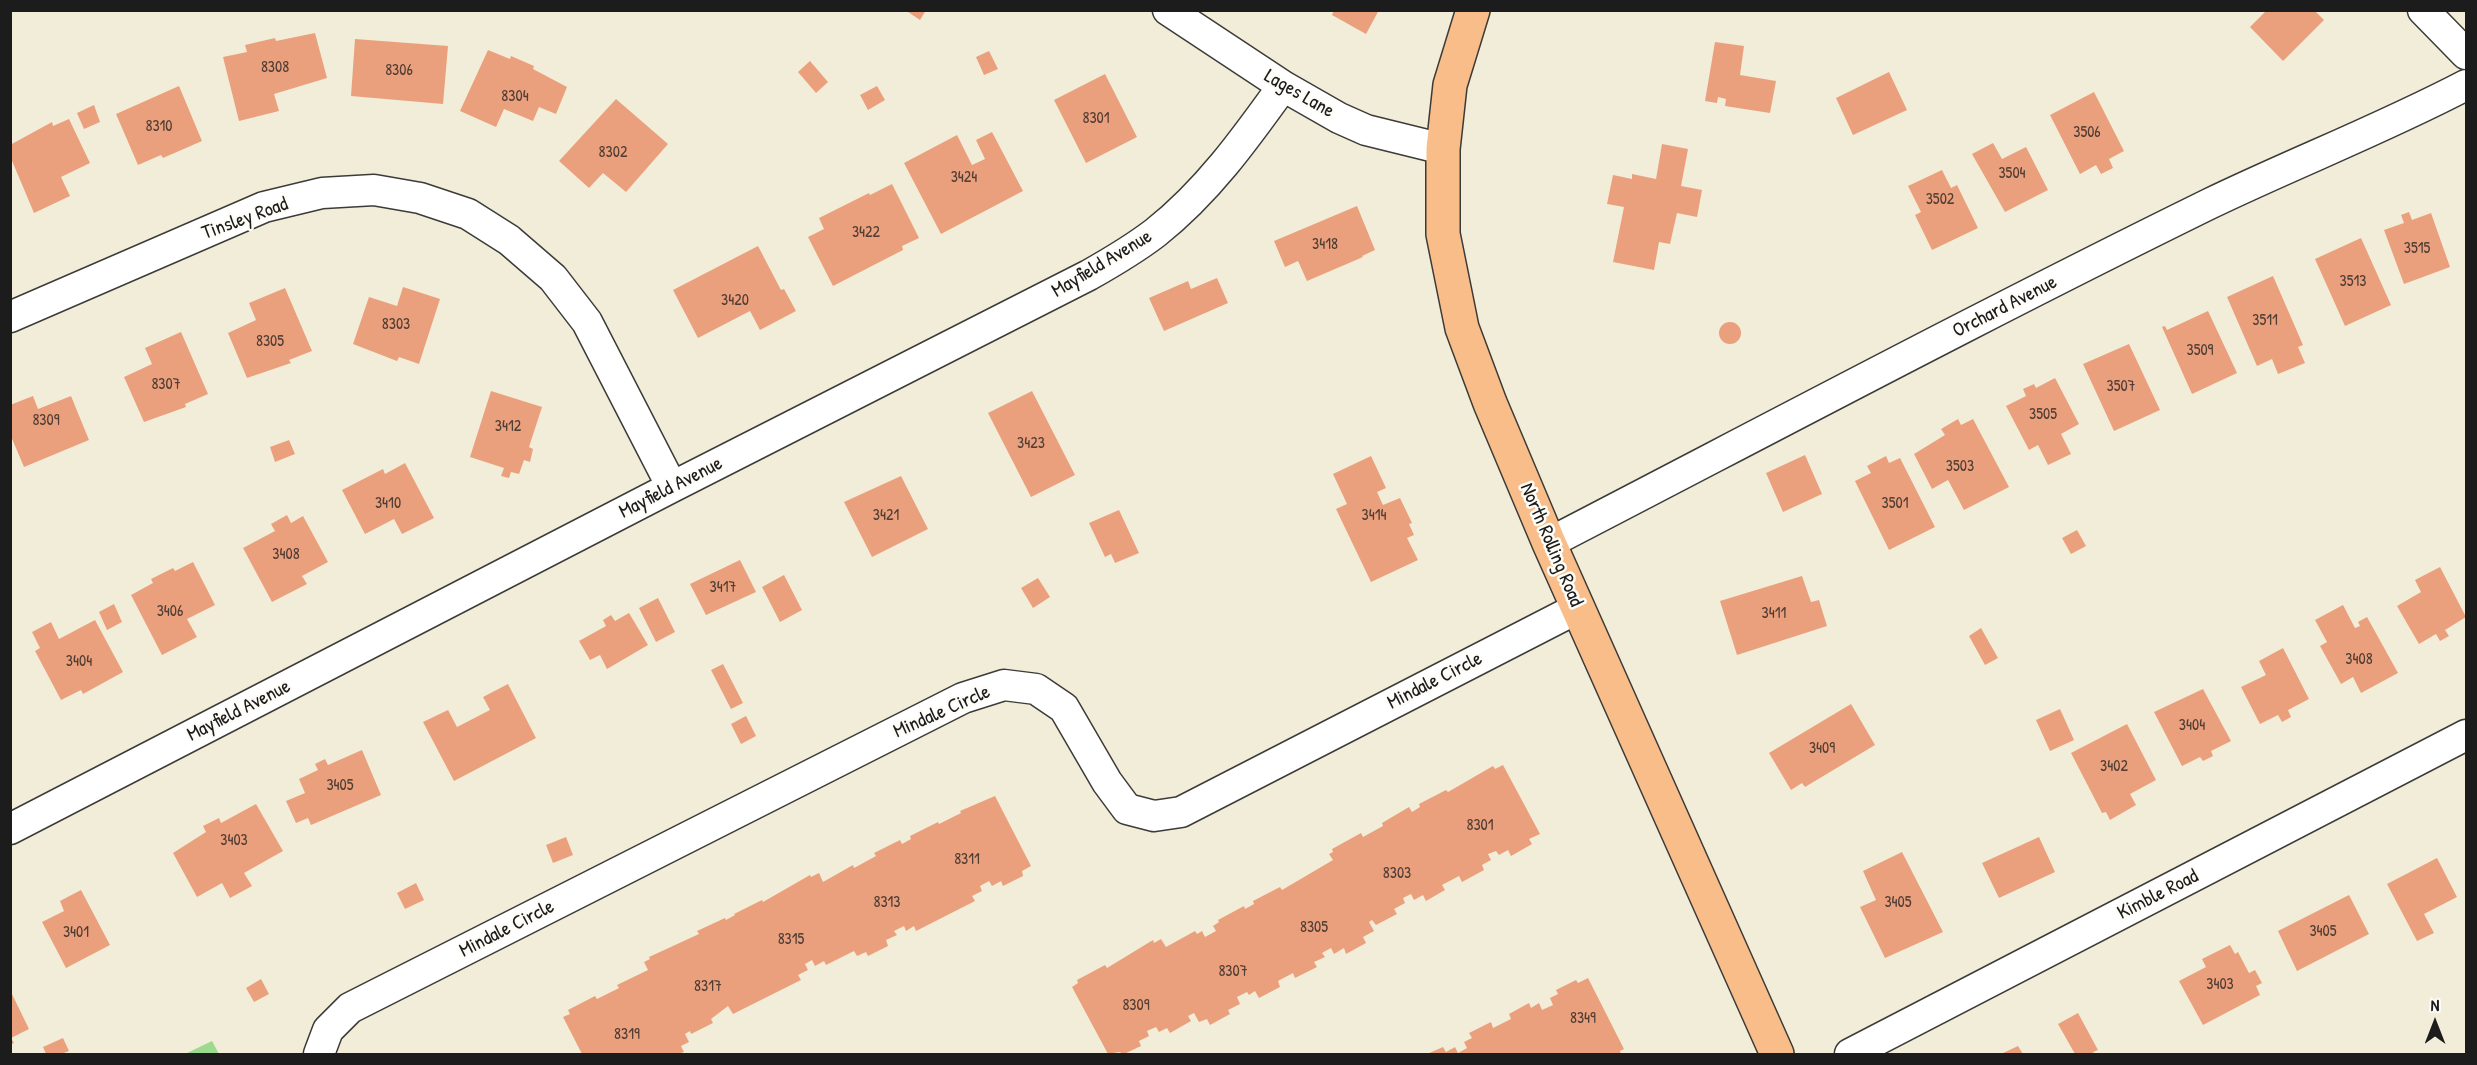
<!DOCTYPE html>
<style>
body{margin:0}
#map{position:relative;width:2477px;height:1065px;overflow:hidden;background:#f2edd8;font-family:"Patrick Hand",sans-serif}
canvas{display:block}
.frame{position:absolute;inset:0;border:12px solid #1c1c1c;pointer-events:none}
.north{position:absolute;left:2405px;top:993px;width:60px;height:60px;-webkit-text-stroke:4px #fdfcf7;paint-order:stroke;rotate:0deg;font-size:16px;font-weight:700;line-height:24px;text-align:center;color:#1c1c1c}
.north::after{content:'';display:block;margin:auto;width:21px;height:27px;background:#1c1c1c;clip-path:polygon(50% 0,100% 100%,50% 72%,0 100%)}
</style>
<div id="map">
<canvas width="2477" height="1065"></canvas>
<div class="frame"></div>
<div class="north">N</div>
</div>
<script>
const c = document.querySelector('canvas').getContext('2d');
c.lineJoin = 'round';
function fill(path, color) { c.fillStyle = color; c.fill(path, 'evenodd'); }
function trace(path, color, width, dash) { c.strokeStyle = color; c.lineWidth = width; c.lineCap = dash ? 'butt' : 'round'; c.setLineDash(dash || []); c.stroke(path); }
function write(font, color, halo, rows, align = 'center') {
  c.font = font + ' "Patrick Hand",sans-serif'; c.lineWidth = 5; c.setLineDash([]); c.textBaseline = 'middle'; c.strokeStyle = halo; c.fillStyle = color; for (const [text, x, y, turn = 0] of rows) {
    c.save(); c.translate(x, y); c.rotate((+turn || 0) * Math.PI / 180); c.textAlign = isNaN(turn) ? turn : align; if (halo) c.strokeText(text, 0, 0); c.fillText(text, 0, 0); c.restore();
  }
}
fill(new Path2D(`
 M212 1041 219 1054H185Z`), '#9cda8e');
fill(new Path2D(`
 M905 10H926L920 20Z
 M1334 10H1379L1366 34 1332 15Z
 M2267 10H2314L2324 20 2283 61 2250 27Z
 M315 33 327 78 274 94 279 111 239 121 223 57 247 52 245 45 275 38 276 41Z
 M355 39 448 46 443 104 351 96Z
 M1715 42 1744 46 1740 75 1776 81 1770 113 1725 106 1726 99 1718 97 1717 103 1705 101Z
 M488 50 510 59 511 56 534 66 533 69 567 87 556 114 539 107 533 121 504 109 496 127 460 111Z
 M989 51 998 69 984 75 976 57Z
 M810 61 828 82 816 93 798 72Z
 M1889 72 1907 110 1853 135 1836 98Z
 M1105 74 1137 137 1086 163 1054 100Z
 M179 86 202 141 163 158 161 155 138 165 116 114Z
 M877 86 885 100 868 110 860 95Z
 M2094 92 2124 151 2109 159 2113 168 2101 174 2096 165 2080 174 2050 115Z
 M616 99 668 144 626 192 603 173 589 188 559 161Z
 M94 105 100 122 84 129 77 113Z
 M69 119 90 163 61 177 70 196 34 213 10 156V145L52 122 53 126Z
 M992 132 1023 191 941 234 904 163 957 135 972 165 985 159 976 140Z
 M1993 143 2002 159 2026 147 2048 190 2005 212 1972 154Z
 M1662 144 1688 149 1681 186 1702 190 1697 217 1677 213 1670 244 1659 242 1654 270 1613 262 1624 207 1607 204 1613 175 1632 179V174L1656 179Z
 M1942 170 1951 188 1957 185 1978 228 1932 250 1915 215 1921 212 1908 186Z
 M892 184 919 238 902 246 903 250 833 286 808 237 824 229 819 218 869 193 870 195Z
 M1357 206 1375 250 1362 256 1363 257 1307 281 1298 261 1285 267 1274 241Z
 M2409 212 2412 220 2431 213 2450 267 2404 284 2384 230 2404 223 2401 215Z
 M2361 238 2391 305 2345 326 2315 259Z
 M758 246 781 290 784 289 796 311 760 330 750 311 698 338 673 290Z
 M2273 276 2303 345 2298 347 2305 363 2278 374 2272 359 2257 366 2227 297Z
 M1217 278 1228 303 1164 331 1149 298 1188 281 1191 289Z
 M403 287 440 299 419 364 399 357 397 361 353 344 369 297 397 306Z
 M285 288 312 351 289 360 291 363 247 378 228 333 256 320 249 303Z
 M2208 311 2237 373 2192 394 2162 327 2165 326 2167 330Z
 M1719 333a11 11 0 1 1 22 0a11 11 0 1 1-22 0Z
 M181 332 208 394 185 404 186 407 144 422 124 377 152 364 145 348Z
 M2129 344 2160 410 2114 431 2083 364Z
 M2055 378 2079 424 2061 434 2071 454 2048 465 2038 445 2029 450 2006 406 2026 396 2023 389 2034 384 2036 388Z
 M491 391 542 407 529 447 533 449 530 462 524 460 519 474 511 472 509 478 501 476 504 468 470 457Z
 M1032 391 1075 475 1031 497 988 413Z
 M33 396 38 409 71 396 89 440 24 467 10 434V405Z
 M1958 419 1961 425 1973 419 2009 487 1964 510 1948 480 1932 489 1914 454 1945 435 1941 429Z
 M289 440 295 454 275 462 270 447Z
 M1805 455 1822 494 1783 512 1766 473Z
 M1371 456 1386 488 1377 492 1383 505 1400 498 1412 523 1409 524 1414 535 1407 538 1418 560 1371 582 1336 509 1347 504 1333 474Z
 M1886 456 1889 463 1900 458 1935 527 1889 550 1855 481 1871 473 1867 466Z
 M405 463 434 518 402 534 394 519 365 534 342 490 383 469 385 474Z
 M901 476 928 529 872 557 844 502Z
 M1119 510 1139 553 1115 563 1111 554 1105 557 1089 523Z
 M287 515 291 523 303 516 328 562 302 576 307 584 272 602 243 548 275 531 271 524Z
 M2077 530 2086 546 2071 554 2062 538Z
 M740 560 756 592 706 615 690 584Z
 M193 562 215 605 187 619 197 637 162 655 131 595 153 583 151 579 173 568 175 571Z
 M2440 567 2466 617 2445 630 2449 636 2440 641 2436 634 2419 644 2397 606 2421 592 2415 580Z
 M784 575 802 610 780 622 762 587Z
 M1802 576 1811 602 1819 600 1827 626 1737 655 1720 601Z
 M1038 578 1050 597 1033 608 1021 588Z
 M658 598 675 632 656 642 639 608Z
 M114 604 122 622 107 630 99 612Z
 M2343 605 2355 628 2360 626 2358 622 2367 617 2398 673 2361 693 2353 677 2341 684 2320 646 2327 642 2315 620Z
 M629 613 648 645 607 669 600 655 590 660 579 641 606 626 603 620 611 615 615 621Z
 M95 620 123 672 83 694 81 690 61 700 35 651 40 648 32 632 51 622 59 639Z
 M1981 628 1998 658 1985 665 1969 636Z
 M2283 648 2309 699 2288 710 2291 717 2282 722 2278 715 2260 724 2241 687 2266 675 2259 661Z
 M723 664 743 703 731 709 711 670Z
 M508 684 536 738 454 781 423 722 448 710 457 727 490 710 483 697Z
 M2203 689 2231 741 2211 751 2213 756 2203 761 2200 757 2182 766 2154 712Z
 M1851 704 1875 745 1805 787 1802 783 1791 790 1769 753Z
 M2060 709 2074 740 2050 751 2036 720Z
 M746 716 756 736 741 744 731 724Z
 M2127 724 2156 780 2130 794 2136 805 2110 820 2106 812 2102 813 2071 753Z
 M362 750 381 795 311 825 308 818 296 823 286 801 305 793 299 779 318 770 315 764 325 759 328 765Z
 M1503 765 1540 834 1529 839 1532 844 1511 856 1508 850 1499 855 1496 851 1488 854 1491 860 1482 865 1484 870 1462 882 1459 876 1442 885 1445 890 1426 901 1423 895 1414 900 1411 894 1403 898 1405 903 1394 909 1397 914 1376 925 1372 920 1369 922 1374 931 1363 937 1366 943 1346 954 1344 948 1334 954 1331 948 1322 953 1325 957 1314 962 1317 967 1295 978 1293 973 1278 981 1280 987 1259 998 1255 991 1249 995 1247 992 1237 997 1240 1004 1228 1010 1230 1014 1210 1025 1207 1019 1199 1022 1194 1013 1188 1016 1191 1021 1170 1033 1167 1028 1159 1032 1156 1027 1147 1031 1149 1036 1139 1041 1141 1046 1124 1054 1119 1052 1108 1054 1072 987 1078 983 1077 980 1105 965 1107 968 1153 940 1154 943 1161 939 1166 947 1195 931 1197 934 1202 931 1205 937 1216 931 1213 926 1219 922 1218 920 1244 906 1245 909 1254 904 1253 901 1280 887 1282 890 1333 860 1329 854 1333 852 1332 849 1361 833 1363 837 1383 826 1382 823 1409 807 1412 812 1420 807 1419 804 1446 790 1448 792 1493 766 1495 769Z
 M995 796 1031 866 1022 871 1023 876 1003 886 1001 881 992 886 989 881 980 886 982 891 972 896 975 901 916 931 914 926 906 931 904 926 894 931 897 935 886 940 888 946 868 956 866 952 857 956 854 951 826 965 824 961 815 966 812 960 805 964 808 970 798 975 801 980 733 1014 728 1006 711 1019 713 1023 691 1034 690 1031 685 1034 689 1042 681 1046 684 1052 678 1054H582L563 1017 570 1014 568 1010 595 996 597 999 619 988 617 985 648 970 644 962 650 959 649 957 699 934 697 931 725 918 726 920 735 915 734 914 762 900 763 902 810 875 811 877 819 873 823 882 853 865 854 868 876 856 874 853 900 840 902 844 911 839 910 836 938 822 939 824 961 813 960 811Z
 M256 804 283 851 244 873 252 886 230 898 222 883 197 897 173 853 206 832 203 826 219 818 221 823Z
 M566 837 573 855 553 863 546 845Z
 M2039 837 2055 872 1999 898 1982 863Z
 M1902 852 1943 932 1885 958 1860 907 1876 900 1863 871Z
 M2437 858 2457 897 2424 914 2434 933 2417 941 2387 884Z
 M416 883 424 900 405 909 397 893Z
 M81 890 110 945 66 968 42 922 64 911 60 901Z
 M2349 895 2369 934 2297 971 2278 931Z
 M2230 945 2235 954 2238 952 2249 973 2255 970 2262 983 2256 986 2260 995 2203 1025 2179 981 2206 967 2202 959Z
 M1588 978 1624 1049 1620 1051 1621 1054H1427L1443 1047 1446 1052 1455 1047 1458 1053 1467 1048 1464 1042 1472 1038 1469 1033 1491 1022 1493 1028 1511 1019 1509 1014 1529 1003 1531 1008 1539 1003 1542 1010 1553 1005 1550 998 1558 994 1556 990 1576 980 1578 983Z
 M261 979 269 994 254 1002 246 988Z
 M10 990 29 1029 11 1038 14 1043 10 1045Z
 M2078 1013 2098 1050 2093 1052 2094 1054H2075L2058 1024Z
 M63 1038 69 1051 61 1054H46L43 1047Z
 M2018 1046 2023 1054H2001Z`), '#eba07d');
const minor = new Path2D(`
 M1168 10 1283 86 1339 118 1366 130 1443 149
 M2423 10 2466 54
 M10 317 264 207 322 193 374 190 420 198 468 214 509 240 553 278 587 322 672 487
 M1549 543C1769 429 1987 313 2209 204 2294 163 2382 129 2466 85
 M10 829 672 487 1089 275C1112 262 1134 249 1155 233 1207 192 1245 139 1283 86
 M319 1054 328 1030 350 1008 963 698 1004 685 1036 689 1064 708 1107 782 1127 809 1154 816 1181 812 1578 608
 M1850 1054 2466 735`);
const primary = new Path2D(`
 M1473 10 1450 85 1443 149V234L1462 328 1490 403 1549 543 1777 1054`);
trace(minor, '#3c3b38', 33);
trace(primary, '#3c3b38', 36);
trace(minor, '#fff', 30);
trace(primary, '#f8bd88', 33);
write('16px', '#503d34', null, [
 ["8308",275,68],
 ["8306",399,71],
 ["8304",515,97],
 ["8301",1096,119],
 ["8310",159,127],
 ["3506",2087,133],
 ["8302",613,153],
 ["3504",2012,174],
 ["3424",964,178],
 ["3502",1940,200],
 ["3422",866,233],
 ["3418",1325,245],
 ["3515",2417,249],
 ["3513",2353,282],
 ["3420",735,301],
 ["3511",2265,321],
 ["8303",396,325],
 ["8305",270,342],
 ["3509",2200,351],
 ["8307",166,385],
 ["3507",2121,387],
 ["3505",2043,415],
 ["8309",46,421],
 ["3412",508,427],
 ["3423",1031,444],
 ["3503",1960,467],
 ["3410",388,504],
 ["3501",1895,504],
 ["3421",886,516],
 ["3414",1374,516],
 ["3408",286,555],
 ["3417",723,588],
 ["3406",170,612],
 ["3411",1774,614],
 ["3408",2359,660],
 ["3404",79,662],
 ["3404",2192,726],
 ["3409",1822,749],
 ["3402",2114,767],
 ["3405",340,786],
 ["8301",1480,826],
 ["3403",234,841],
 ["8311",967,860],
 ["8303",1397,874],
 ["8313",887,903],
 ["3405",1898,903],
 ["8305",1314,928],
 ["3405",2323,932],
 ["3401",76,933],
 ["8315",791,940],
 ["8307",1233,972],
 ["3403",2220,985],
 ["8317",708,987],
 ["8309",1136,1006],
 ["8349",1583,1019],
 ["8319",627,1035]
]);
write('20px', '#1c1c1c', '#fdfcf7', [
 ["Lages Lane",1299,94,30],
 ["Tinsley Road",245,219,-20],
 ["Mayfield Avenue",1102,264,-31],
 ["Orchard Avenue",2005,307,-27],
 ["Mayfield Avenue",671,488,-27],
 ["North Rolling Road",1551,545,67],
 ["Mindale Circle",1435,681,-27],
 ["Mayfield Avenue",239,711,-27],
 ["Mindale Circle",942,712,-24],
 ["Kimble Road",2158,895,-27],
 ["Mindale Circle",507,929,-27]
]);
</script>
